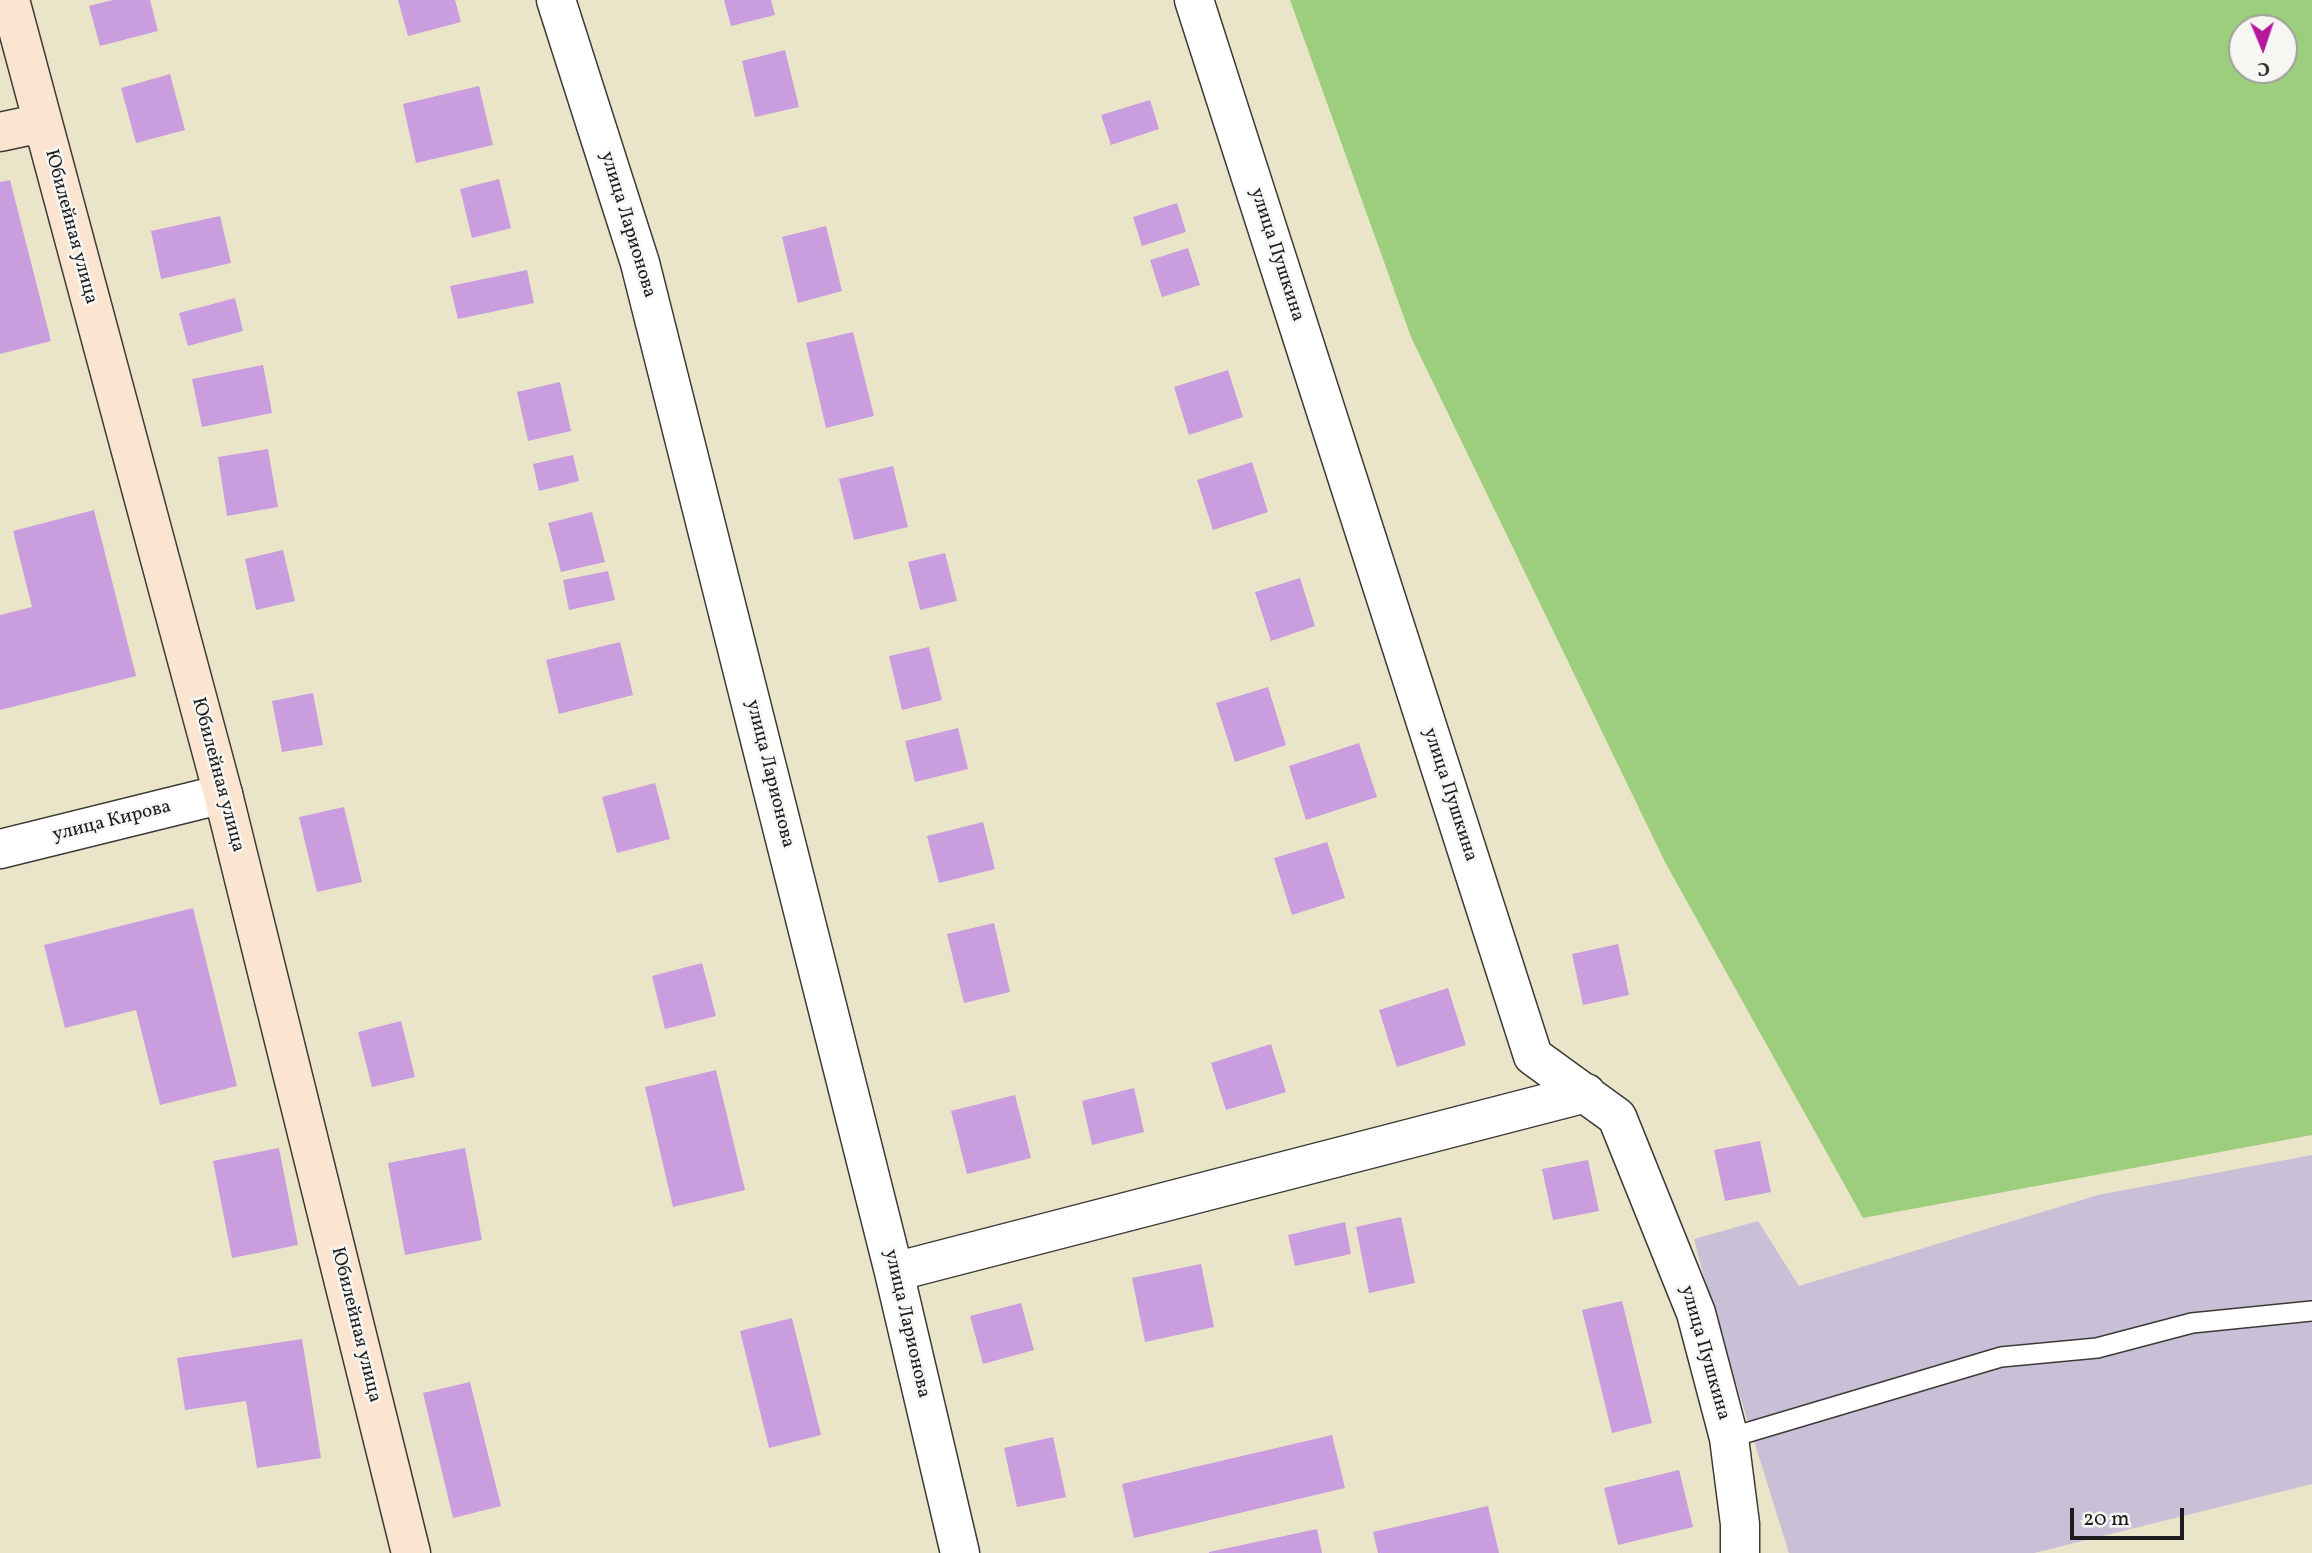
<!DOCTYPE html>
<meta charset="utf-8">
<style>
body{margin:0}
#map{position:relative;width:2312px;height:1553px;overflow:hidden;background:#eae5c8;font-family:Vollkorn,serif}
canvas{display:block}
.north{position:absolute;left:2228px;top:14px;width:70px;height:70px;box-sizing:border-box;background:#f6f6f2;border:2px solid #9f9f9c;border-radius:50%;rotate:178deg;font-size:19px;font-weight:700;line-height:28px;text-align:center;color:#1c1c1c}
.north::after{content:'';display:block;margin:auto;width:24px;height:32px;background:#b5179e;clip-path:polygon(50% 0,100% 100%,50% 72%,0 100%)}
.scale{position:absolute;left:2070px;top:1508px;width:114px;height:32px;box-sizing:border-box;border:4px solid #1c1c1c;border-top:0;padding-left:9px;font-size:21px;line-height:24px;white-space:nowrap;color:#1c1c1c;-webkit-text-stroke:5px #f6f6f2;paint-order:stroke}
</style>
<div id="map">
<canvas width="2312" height="1553"></canvas>
<div class="north">С</div>
<div class="scale">20 m</div>
</div>
<script>
const c = document.querySelector('canvas').getContext('2d');
c.lineJoin = 'round';
function fill(path, color) { c.fillStyle = color; c.fill(path, 'evenodd'); }
function trace(path, color, width, dash) { c.strokeStyle = color; c.lineWidth = width; c.lineCap = dash ? 'butt' : 'round'; c.setLineDash(dash || []); c.stroke(path); }
function write(font, color, halo, rows, align = 'center') {
  c.font = font + ' Vollkorn,serif'; c.lineWidth = 5; c.setLineDash([]); c.textBaseline = 'middle'; c.strokeStyle = halo; c.fillStyle = color; for (const [text, x, y, turn = 0] of rows) {
    c.save(); c.translate(x, y); c.rotate((+turn || 0) * Math.PI / 180); c.textAlign = isNaN(turn) ? turn : align; if (halo) c.strokeText(text, 0, 0); c.fillText(text, 0, 0); c.restore();
  }
}
fill(new Path2D(`
 M2312 1155V1484L2034 1553H1789L1710 1300 1694 1239 1758 1221 1799 1286 2098 1195Z`), '#c9bfd7');
fill(new Path2D(`
 M1290 0H2312V1135L1863 1218 1665 862 1411 337ZM2242 28H2284V70H2242Z`), '#9dce7d');
fill(new Path2D(`
 M113 0H150L158 31 100 46 89 6Z
 M398 0H455L461 22 408 36Z
 M724 0H771L775 15 731 26Z
 M785 50 799 107 755 117 742 61Z
 M170 74 185 130 136 143 121 88Z
 M479 86 493 145 416 163 403 104Z
 M1150 100 1159 129 1111 145 1101 115Z
 M499 179 511 228 472 238 460 189Z
 M10 180 51 341 0 354V182Z
 M1177 203 1186 232 1142 246 1133 217Z
 M220 216 231 263 161 279 151 231Z
 M826 226 842 291 798 303 782 237Z
 M1188 248 1200 285 1162 297 1150 260Z
 M527 270 534 303 458 319 450 286Z
 M235 298 243 331 188 346 179 313Z
 M853 332 874 416 826 428 806 343Z
 M263 365 272 413 202 427 192 379Z
 M1228 370 1243 417 1189 435 1174 387Z
 M560 382 571 431 528 441 517 392Z
 M268 449 278 507 227 516 218 457Z
 M573 455 579 481 539 491 533 464Z
 M1252 462 1268 512 1213 530 1197 480Z
 M893 466 908 527 854 540 839 479Z
 M94 510 136 676 0 710V615L32 607 13 531Z
 M592 512 605 562 561 572 548 523Z
 M283 550 295 601 256 610 245 559Z
 M945 553 957 601 920 610 908 562Z
 M608 571 615 600 569 610 563 580Z
 M1300 578 1315 626 1271 641 1255 592Z
 M620 642 633 695 559 714 546 660Z
 M929 647 942 700 902 710 889 656Z
 M1268 687 1286 745 1235 762 1216 703Z
 M313 693 323 745 282 752 272 701Z
 M958 728 968 769 915 782 905 741Z
 M1359 743 1377 797 1306 820 1289 766Z
 M655 783 670 839 617 853 602 797Z
 M344 807 362 882 317 892 299 817Z
 M983 822 995 869 939 883 927 836Z
 M1327 842 1345 898 1292 915 1274 858Z
 M193 908 237 1086 160 1105 136 1010 65 1028 44 945Z
 M994 923 1010 992 964 1003 947 934Z
 M1618 944 1629 995 1583 1005 1572 954Z
 M702 963 716 1016 665 1029 652 976Z
 M1448 988 1466 1045 1397 1067 1379 1010Z
 M401 1021 415 1077 372 1087 358 1032Z
 M1271 1044 1286 1092 1226 1110 1211 1063Z
 M716 1070 745 1190 673 1207 645 1087Z
 M1134 1088 1144 1132 1092 1145 1082 1101Z
 M1015 1095 1031 1158 967 1174 951 1111Z
 M1760 1141 1771 1192 1725 1201 1714 1150Z
 M279 1148 298 1245 232 1258 213 1161Z
 M465 1148 482 1240 405 1255 388 1163Z
 M1588 1160 1599 1211 1553 1220 1542 1169Z
 M1401 1217 1415 1283 1369 1293 1356 1227Z
 M1345 1222 1351 1254 1295 1266 1288 1235Z
 M1201 1264 1214 1327 1145 1342 1132 1278Z
 M1622 1301 1652 1423 1612 1433 1582 1310Z
 M1021 1303 1034 1350 983 1364 970 1316Z
 M792 1318 821 1435 769 1448 740 1331Z
 M302 1339 321 1458 257 1468 246 1401 185 1410 177 1358Z
 M470 1382 501 1506 453 1518 423 1393Z
 M1332 1435 1345 1488 1134 1538 1122 1484Z
 M1053 1437 1066 1497 1017 1507 1004 1448Z
 M1679 1470 1693 1527 1618 1545 1604 1488Z
 M1488 1506 1499 1553H1378L1373 1532Z
 M1317 1529 1322 1553H1209V1552Z`), '#c99dde');
const lane = new Path2D(`
 M1729 1438 2001 1357 2097 1348 2192 1323 2312 1311`);
const street = new Path2D(`
 M556 0 640 263 894 1272 960 1553
 M1194 0 1533 1056 1617 1117 1696 1313 1729 1438 1740 1524V1553
 M0 849 223 794
 M894 1272 1586 1093`);
const secondary = new Path2D(`
 M10 0 223 794 411 1553
 M0 132 42 123`);
trace(lane, '#3b3a36', 22);
trace(street, '#3b3a36', 41);
trace(secondary, '#3b3a36', 41);
trace(lane, '#fff', 19);
trace(street, '#fff', 38);
trace(secondary, '#fce5d0', 38);
write('19px', '#1c1c1c', '#f6f6f2', [
 ["улица Ларионова",627,225,73],
 ["Юбилейная улица",70,227,75],
 ["улица Пушкина",1276,255,72],
 ["улица Ларионова",769,774,76],
 ["Юбилейная улица",217,775,75],
 ["улица Пушкина",1449,795,72],
 ["улица Кирова",112,822,-14],
 ["улица Ларионова",906,1324,77],
 ["Юбилейная улица",355,1325,76],
 ["улица Пушкина",1704,1353,74]
]);
</script>
